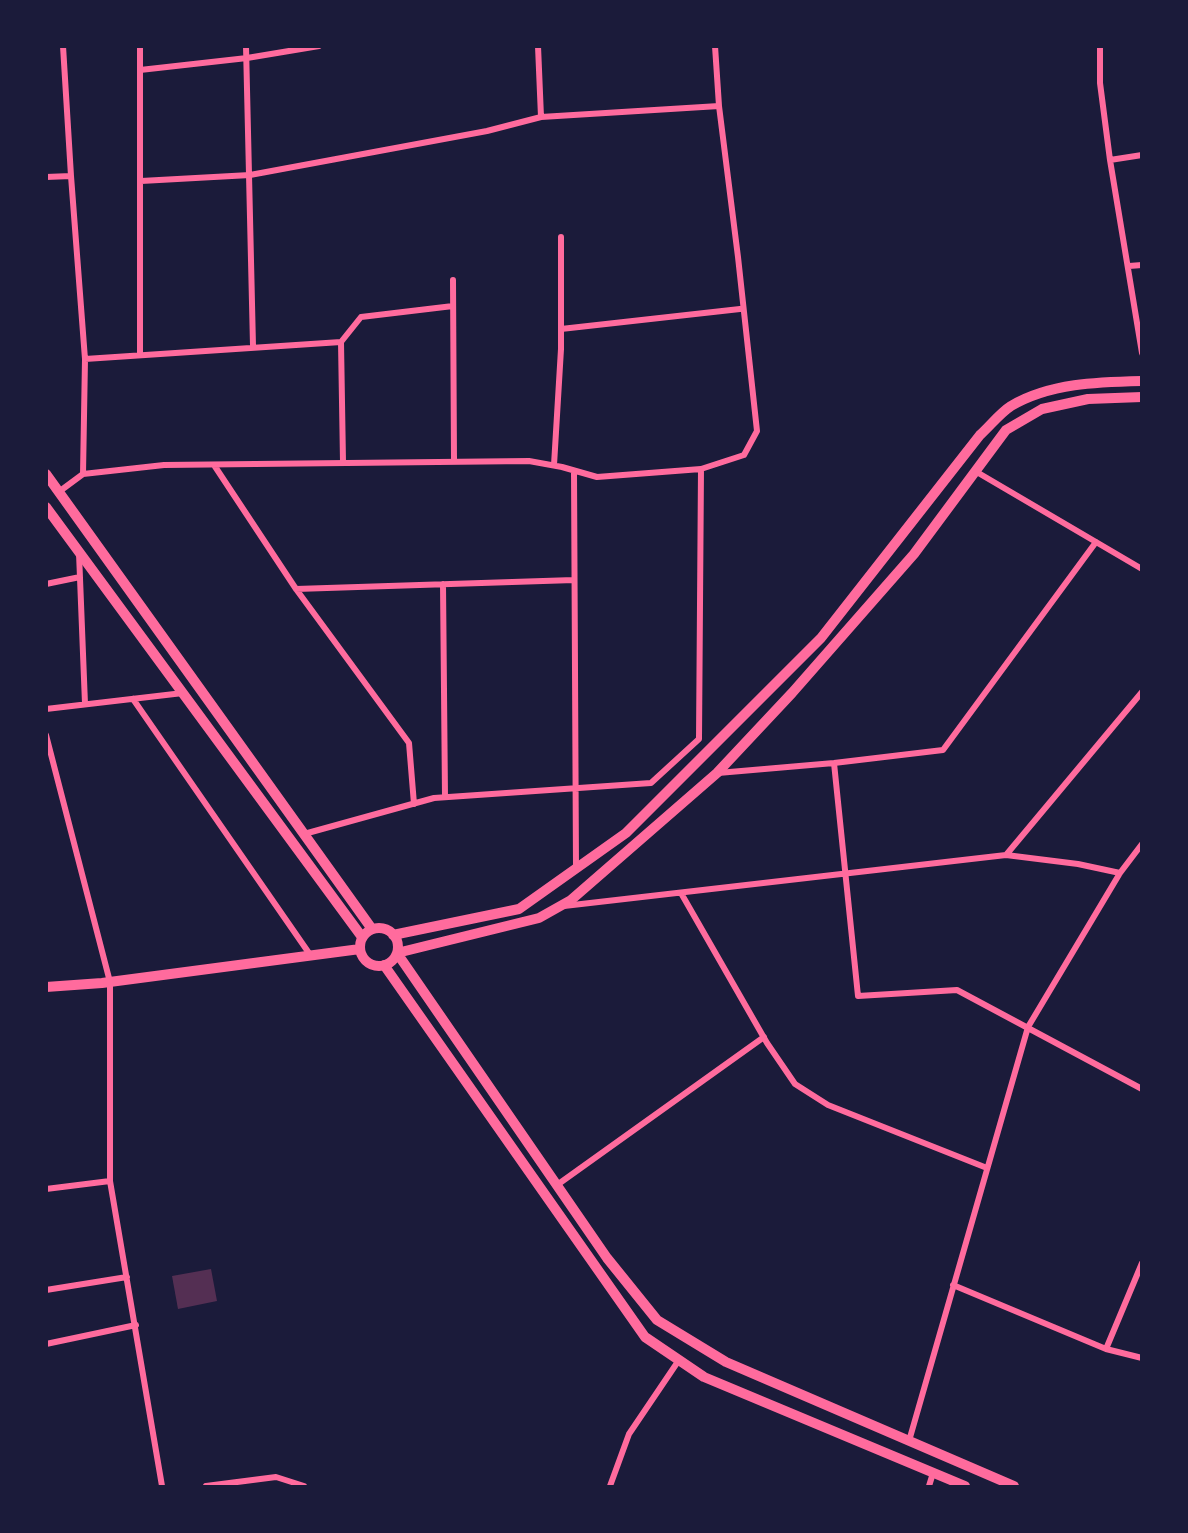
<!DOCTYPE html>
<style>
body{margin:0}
#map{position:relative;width:1188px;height:1533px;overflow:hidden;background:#1b1b3a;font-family:Rubik,sans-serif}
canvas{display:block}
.frame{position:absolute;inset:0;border:48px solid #1b1b3a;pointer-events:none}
</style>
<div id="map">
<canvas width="1188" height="1533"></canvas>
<div class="frame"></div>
</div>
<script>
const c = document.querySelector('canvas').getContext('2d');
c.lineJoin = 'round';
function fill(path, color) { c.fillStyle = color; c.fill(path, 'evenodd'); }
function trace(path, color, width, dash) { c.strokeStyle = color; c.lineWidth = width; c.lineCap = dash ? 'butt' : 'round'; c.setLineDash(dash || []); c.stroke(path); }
fill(new Path2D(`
 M211 1269 217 1301 178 1309 172 1276Z`), '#542f53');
trace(new Path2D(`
 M63 46 71 176 85 359
 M140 46V355
 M246 46 253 346
 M538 46 541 117 719 106
 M1100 46V83L1110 160 1142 353
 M140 70 247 58 319 46
 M1110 160 1142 155
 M46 177 71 176
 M141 181 250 175 487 131 541 117
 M1129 266 1142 265
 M453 280 454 461
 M561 329 740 309
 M341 342 361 317 453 306
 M214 465 296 589 409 743 414 804
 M554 465 561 349V237
 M574 471 576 868
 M975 471 1142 569
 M83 474 85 359 341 342 343 462
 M60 491 83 474 164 465 529 461 562 467 597 477 701 469 744 455 757 431 738 257 719 106 715 46
 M79 553 85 704
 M46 584 80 577
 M443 584 445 797
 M296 589 574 580
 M133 699 311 956
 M46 709 183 693
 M46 735 110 982V1181L162 1486
 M834 763 858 996 957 990 1142 1089
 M718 773 834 763 943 750 1096 542
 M304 834 434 798 651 783 699 739 701 469
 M1006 855 1078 864 1120 873
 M681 893 767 1043 795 1084 828 1105 987 1168
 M564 906 1006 855 1142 692
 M557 1185 764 1037
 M46 1189 110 1181
 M953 1285 1106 1349 1142 1358
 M46 1290 127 1277
 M46 1344 136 1325
 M1106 1349 1142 1263
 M909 1441 1028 1027 1120 873 1142 844
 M206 1486 276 1477 304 1486
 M610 1486 629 1434 679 1360
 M929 1486 933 1473`), '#ff6b9d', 6);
trace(new Path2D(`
 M46 474 372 929
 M46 507 362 937
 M360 947a19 19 0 1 1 38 0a19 19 0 1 1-38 0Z
 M393 935 519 909 626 833 821 638 980 435C990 426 1000 413 1011 406 1050 383 1098 382 1142 381
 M384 965 645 1337 704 1377 965 1486
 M46 987 102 983 360 949
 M1014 1486 726 1362 657 1320 607 1258 397 953 539 918 571 900 717 773 792 693 914 554 1006 430 1042 409 1088 399 1142 397`), '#ff6b9d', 10);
</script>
